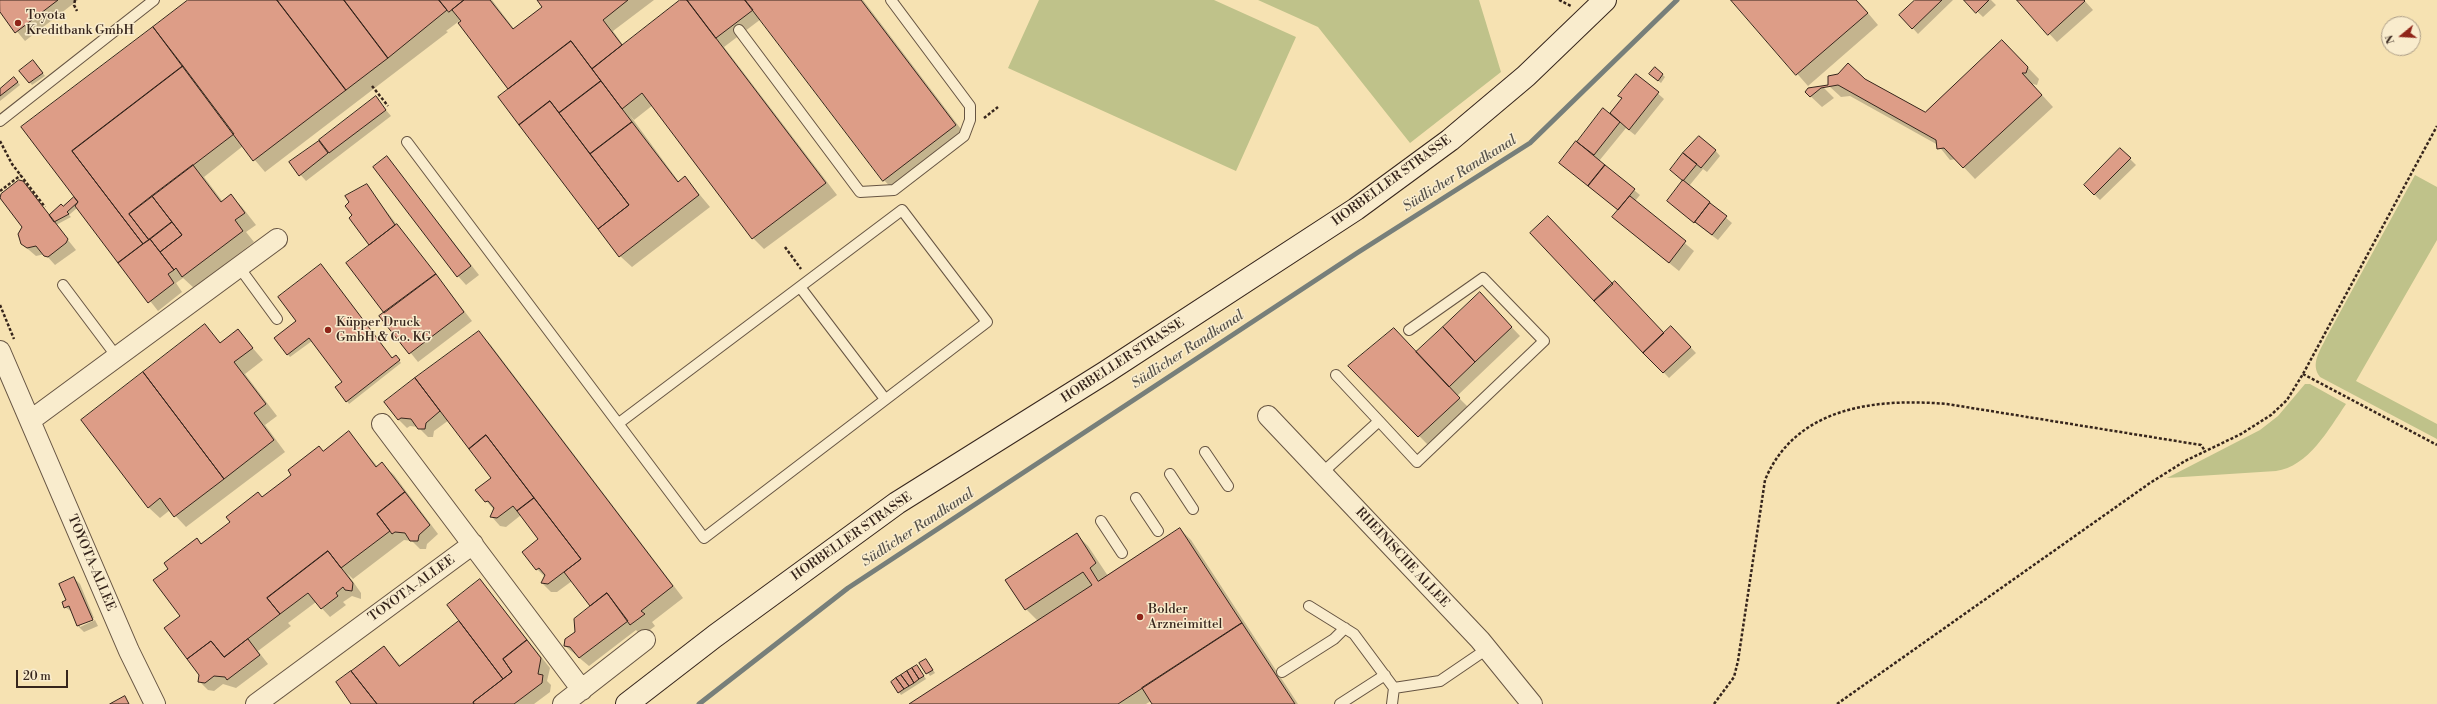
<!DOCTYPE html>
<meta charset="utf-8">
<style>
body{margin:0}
#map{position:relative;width:2437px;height:704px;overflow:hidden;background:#f6e2b2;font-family:"Libre Bodoni",serif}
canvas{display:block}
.north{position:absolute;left:2381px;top:16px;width:40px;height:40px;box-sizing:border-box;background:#f9eccd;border:1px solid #ab9c86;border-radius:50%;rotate:252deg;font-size:11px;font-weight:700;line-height:16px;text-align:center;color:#36251c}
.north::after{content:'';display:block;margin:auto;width:14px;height:18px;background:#8f2418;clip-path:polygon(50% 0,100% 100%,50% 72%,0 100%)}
.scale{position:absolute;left:16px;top:670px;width:52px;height:18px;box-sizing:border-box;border:2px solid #36251c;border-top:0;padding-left:5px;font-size:12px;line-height:14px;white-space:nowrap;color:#36251c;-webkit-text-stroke:3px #f9eccd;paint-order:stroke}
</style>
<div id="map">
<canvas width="2437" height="704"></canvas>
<div class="north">N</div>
<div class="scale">20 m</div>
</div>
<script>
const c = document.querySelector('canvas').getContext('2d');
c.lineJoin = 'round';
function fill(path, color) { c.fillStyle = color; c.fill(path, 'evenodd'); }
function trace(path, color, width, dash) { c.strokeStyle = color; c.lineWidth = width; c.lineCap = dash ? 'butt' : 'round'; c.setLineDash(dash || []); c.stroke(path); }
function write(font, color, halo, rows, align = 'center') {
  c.font = font + ' "Libre Bodoni",serif'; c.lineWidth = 3; c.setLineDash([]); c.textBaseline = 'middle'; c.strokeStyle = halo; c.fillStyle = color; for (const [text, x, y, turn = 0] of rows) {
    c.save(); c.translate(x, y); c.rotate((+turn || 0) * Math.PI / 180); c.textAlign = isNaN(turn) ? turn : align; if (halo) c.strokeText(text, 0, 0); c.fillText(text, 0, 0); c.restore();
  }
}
fill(new Path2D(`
 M1039 0H1214L1296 37 1236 171 1008 68Z
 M1258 0H1479L1501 72 1410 143 1318 27Z
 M2415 175 2437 187V240L2356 381 2437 424V439L2320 377C2310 364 2320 351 2326 338Z
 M2305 384H2310L2346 404C2329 429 2308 467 2276 471L2167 478 2260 430 2278 416Z`), '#bfc28a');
fill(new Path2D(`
 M0 0H78L25 41 0 11Z
 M189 0H492L514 29 543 7 538 0H654L613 31 623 45 682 0H863L967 137 895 192 884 180 761 19 724 47 837 195 764 249 753 238 653 105 634 120 629 114 679 182 685 177 710 207 632 267 620 256 509 89 460 23 463 21 462 19 446 31 448 32 265 172 243 146 204 177 223 202 231 196 242 207 256 225 246 232 254 242 194 288 183 278 176 283 182 292 158 311 77 208 69 215 71 217 56 225 76 250 55 265 45 254 36 256 22 244 50 216 63 207 79 201Z
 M1732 0H1857L1878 25 1808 86Z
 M1916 0H1953L1918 34 1901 15Z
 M1965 0H1991L1996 5 1983 17Z
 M2018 0H2084L2093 10 2057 42Z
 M2014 53 2039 79 2037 85 2032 84 2053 107 1975 179 1956 159 1950 160 1938 145 1850 96 1841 97 1829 86 1864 79 1925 113Z
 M36 64 45 76 32 85 21 71Z
 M1655 68 1665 77 1661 83 1650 74Z
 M1637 75 1664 99 1635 135 1626 128 1599 161 1640 195 1635 201 1694 251 1679 271 1622 225 1614 217 1619 211 1561 163 1610 115 1623 99 1620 96Z
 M17 81 20 85 0 101V90Z
 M1823 87 1834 98 1822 107 1806 92Z
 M376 98 391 116 306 181 290 163Z
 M2120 149 2136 165 2100 200 2085 185Z
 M1715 150 1720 156 1707 172 1703 169 1689 186 1732 223 1718 240 1674 207 1684 182 1671 170Z
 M387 157 479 275 466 285 458 276Z
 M366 185 472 321 418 362 381 316 385 312 371 245 350 218Z
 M1613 285 1664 334 1677 333 1696 353 1669 378 1644 352Z
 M1488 302 1520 336 1457 396 1471 410 1431 448 1350 366 1417 353Z
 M298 321 392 359H398L401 363 349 404 347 401 344 382 312 341 290 357 275 338Z
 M205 326 221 343 238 331 263 360 245 374 277 416 265 425 285 452 186 527 170 510 160 518 148 507Z
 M478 332 490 344 683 598 652 622 655 626 642 636 636 630 589 666 565 646 591 607 572 581 557 592H551L542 583 545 577 537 569 539 539 521 515 506 527 500 526 492 517 494 510 477 490 492 478 449 420 434 431 433 437H428L418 427 410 426 407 428 398 419 415 380ZM490 431 491 433 471 448Z
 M349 433 378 467 382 464 394 475 438 534 427 544 426 549H420L412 541 404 540 353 579 347 573 361 593V599L352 596 343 602 346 605 330 617 316 602 288 623 291 626 258 651 268 664 236 688 223 684 214 691 208 690 199 681 200 675 169 569 197 540 202 544 263 498 293 475 319 447 324 452Z
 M1180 529 1191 540 1298 704H1153L1151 701 1146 704H910L1038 621 1026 609 1077 535 1088 546 1108 576Z
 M74 578 80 584 94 618 80 624V627L95 620 98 626 84 632 78 626 72 612 65 607Z
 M480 580 550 668 547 681 551 685 550 692 534 704H352L384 647 401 666 461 621Z
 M928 662 935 673 930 676 921 663Z
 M919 669 926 679 901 695 899 692Z`), '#0003');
trace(new Path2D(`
 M699 704 848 588 1357 253 1530 143 1677 0`), '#777f7a', 5);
const building = new Path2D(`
 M0 0H58L15 33 0 12Z
 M188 0H277L346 90 253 161 153 27Z
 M277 0H344L388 58 346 90Z
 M344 0H439L447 10 388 58Z
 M439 0H464L449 12Z
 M464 0H490L513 29 542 7 537 0H628L603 20 622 45 592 69 571 41 508 89 458 23 461 21 452 10Z
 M680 0H687L826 183 752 239 642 93 622 109 592 69Z
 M687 0H745L753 10 716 38Z
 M745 0H861L956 125 883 181Z
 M1731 0H1856L1868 13 1796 75Z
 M1915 0H1942L1912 29 1899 15Z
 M1964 0H1989L1976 13Z
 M2017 0H2084L2085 1 2048 35Z
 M153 27 183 66 72 151 143 244 118 263 75 206 78 202 21 127Z
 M2002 40 2028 67 2026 73H2022L2042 95 1963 168 1944 148 1937 149 1936 140 1838 85 1821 88 1810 97 1805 92 1808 88 1828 85V76L1838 74 1848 63 1865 79 1925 112Z
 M571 41 601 81 559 113 550 101 519 125 498 97Z
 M33 60 43 73 29 83 19 71Z
 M183 66 234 134 129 214 149 240 143 244 72 151Z
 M1655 67 1663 74 1658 81 1649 74Z
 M1636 74 1659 92 1629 130 1610 113 1622 98 1618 96Z
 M14 77 18 82 0 96V89Z
 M601 81 632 122 590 154 559 113Z
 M376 96 386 110 329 153 319 140Z
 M550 101 629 205 598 229 519 125Z
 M1603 108 1620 122 1594 155 1577 142Z
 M632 122 678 182 685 176 699 195 619 257 598 229 629 205 590 154Z
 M1699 136 1716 150 1701 168 1683 153Z
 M319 141 328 153 299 176 289 162Z
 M1576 141 1605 165 1588 186 1559 163Z
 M2120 148 2131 158 2094 195 2084 185Z
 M1683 153 1697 164 1683 181 1670 170Z
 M387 156 471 266 457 277 373 167Z
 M193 165 221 202 231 194 245 213 235 220 243 231 182 277 176 268 174 270 160 252 182 235 152 196Z
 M1605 165 1635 189 1618 210 1588 186Z
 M19 180 23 181 68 239 66 243 48 257 44 256 36 246 27 248 21 244 18 234 22 227 0 198 1 194Z
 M1683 180 1710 202 1694 223 1667 201Z
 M367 184 395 225 369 245 349 218 352 215 345 206 349 202 345 196Z
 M152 196 172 222 149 240 129 214Z
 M1630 196 1686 241 1669 263 1612 217Z
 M74 197 78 202 67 212 69 214 54 222 49 215 61 204 63 206Z
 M1710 203 1727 216 1712 235 1695 222Z
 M1548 216 1613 284 1594 301 1530 233Z
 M172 222 182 235 160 252 150 239Z
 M397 224 436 274 384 313 346 263Z
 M150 239 174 270 168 274 174 283 148 303 118 263Z
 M321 264 392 358 396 355 400 360 346 402 335 387 342 382 309 338 287 355 274 338 296 321 278 297Z
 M436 274 464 312 409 354 379 316Z
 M1615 281 1664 333 1643 353 1594 301Z
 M1480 292 1512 327 1475 362 1443 327Z
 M205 324 220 343 238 329 253 348 234 362 266 404 254 413 274 440 224 479 143 372Z
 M1671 326 1691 347 1663 373 1643 353Z
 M1443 327 1475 362 1449 387 1416 352Z
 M1394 328 1460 398 1418 437 1348 366Z
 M479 331 673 586 641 611 645 614 630 625 607 593 590 606 564 572 581 559 486 435 469 449 415 378Z
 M143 372 224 479 174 517 160 498 148 508 81 420Z
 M415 378 440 411 426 423 425 429H418L411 419 401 418 398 420 384 402Z
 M349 431 376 467 382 462 405 492 377 514 390 531 341 568 328 551 267 598 280 614 224 657 211 641 187 659 164 628 180 616 153 580 168 569 164 563 197 538 201 544 230 522 226 517 258 492 262 497 291 475 288 470 319 446 323 451Z
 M486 435 534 498 517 511 513 506 497 518 490 517 494 508 488 501 485 502 475 490 491 478 469 449Z
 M405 492 430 525 419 535 418 541H410L405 533 395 532 392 534 377 514Z
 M534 498 581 559 548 584 541 583 545 575 539 568 536 570 522 552 538 539 517 511Z
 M1180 528 1242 623 1118 704H909L1092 585 1083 572 1025 610 1005 580 1077 533 1096 563 1090 568 1098 581Z
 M328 551 353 583 352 591 345 590 343 587 336 593 338 596 321 609 308 593 280 614 267 598Z
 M74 577 93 620 77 626 69 606 64 608 62 602 66 600 59 584Z
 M480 579 527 640 503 659 512 672 503 679 447 605Z
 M607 593 628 621 579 658 570 647 564 646 565 639 575 632 574 619Z
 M459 621 503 679 473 702 474 704H377L351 671 384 646 399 666Z
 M1242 623 1295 704H1152L1142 688Z
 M248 639 260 655 227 680 225 677 214 676 205 683 198 682 199 675 187 659 211 641 224 657Z
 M527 640 541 658 538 674 543 675 542 683 514 704H474L473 702 512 672 503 659Z
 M926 659 933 670 926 674 919 663Z
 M917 665 924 676 919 679 912 668Z
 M912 668 919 679 914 683 907 671Z
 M351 671 377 704H351L336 682Z
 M907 671 914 683 909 686 901 675Z
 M901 675 909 686 904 689 896 678Z
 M896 678 904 689 898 693 891 682Z
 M125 696 129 704H110Z`);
fill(building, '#dd9d87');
trace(building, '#36251c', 1);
const lane = new Path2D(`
 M739 30 860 192 894 190 964 136 970 120V106L891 0
 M0 121 154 0
 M407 142 704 538 987 322 902 210 619 423
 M239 267 277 319
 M63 285 117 357
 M800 287 885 399
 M1336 375 1379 421
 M1205 452 1228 486
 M1322 473 1379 421 1417 462 1544 341 1483 278 1409 330
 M1170 474 1193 509
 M1136 498 1158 531
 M1101 521 1122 553
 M1309 606 1354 634 1394 688 1392 704
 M1282 672 1334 639 1345 628
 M1394 688 1440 681 1487 649
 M1340 704 1385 675`);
const street = new Path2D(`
 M0 351 129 651 155 704
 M1268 416 1480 640 1532 704
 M31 420 277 239
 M382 424 582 690
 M256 704 473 544
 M563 704 645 640`);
const secondary = new Path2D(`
 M627 704 715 636 897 503 1106 372 1356 209 1450 140 1526 76 1605 0`);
trace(lane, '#665442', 12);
trace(street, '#665442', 22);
trace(secondary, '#36251c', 24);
trace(new Path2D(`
 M75 0 74 5 77 11
 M1559 0 1571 6
 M372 86 388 106
 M984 118 998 107
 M0 141 12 164 45 207
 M0 191 21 175
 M785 247 801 269
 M0 305 14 339
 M2303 374 2437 445
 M1714 704 1734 677 1738 661 1765 480C1796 406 1877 398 1947 404L2201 445 2205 451
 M1837 704 2150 483 2185 461 2241 434 2271 415 2287 400 2303 374 2437 126`), '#36251c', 2.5, [3, 2]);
trace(lane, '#f9eccd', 10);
trace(street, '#f9eccd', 20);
trace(secondary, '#f9eccd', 22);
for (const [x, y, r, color] of [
 [18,23,4,"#8f2418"],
 [328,330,4,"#8f2418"],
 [1140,617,4,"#8f2418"]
]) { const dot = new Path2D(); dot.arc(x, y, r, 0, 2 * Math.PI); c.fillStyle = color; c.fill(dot); trace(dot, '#f9eccd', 1.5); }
write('13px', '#36251c', '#f9eccd', [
 ["Toyota",26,16],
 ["Kreditbank GmbH",26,31],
 ["Küpper Druck",336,323],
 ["GmbH & Co. KG",336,338],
 ["Bolder",1148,610],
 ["Arzneimittel",1148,625]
], 'left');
write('13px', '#36251c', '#f9eccd', [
 ["HORBELLER STRASSE",1392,181,-36],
 ["HORBELLER STRASSE",1123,361,-33],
 ["HORBELLER STRASSE",852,537,-35],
 ["RHEINISCHE ALLEE",1402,558,47],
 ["TOYOTA-ALLEE",91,563,67],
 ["TOYOTA-ALLEE",412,589,-36]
]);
write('italic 14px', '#56524b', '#f9eccd', [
 ["Südlicher Randkanal",1460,174,-32],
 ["Südlicher Randkanal",1188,350,-33],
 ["Südlicher Randkanal",918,528,-33]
]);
</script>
